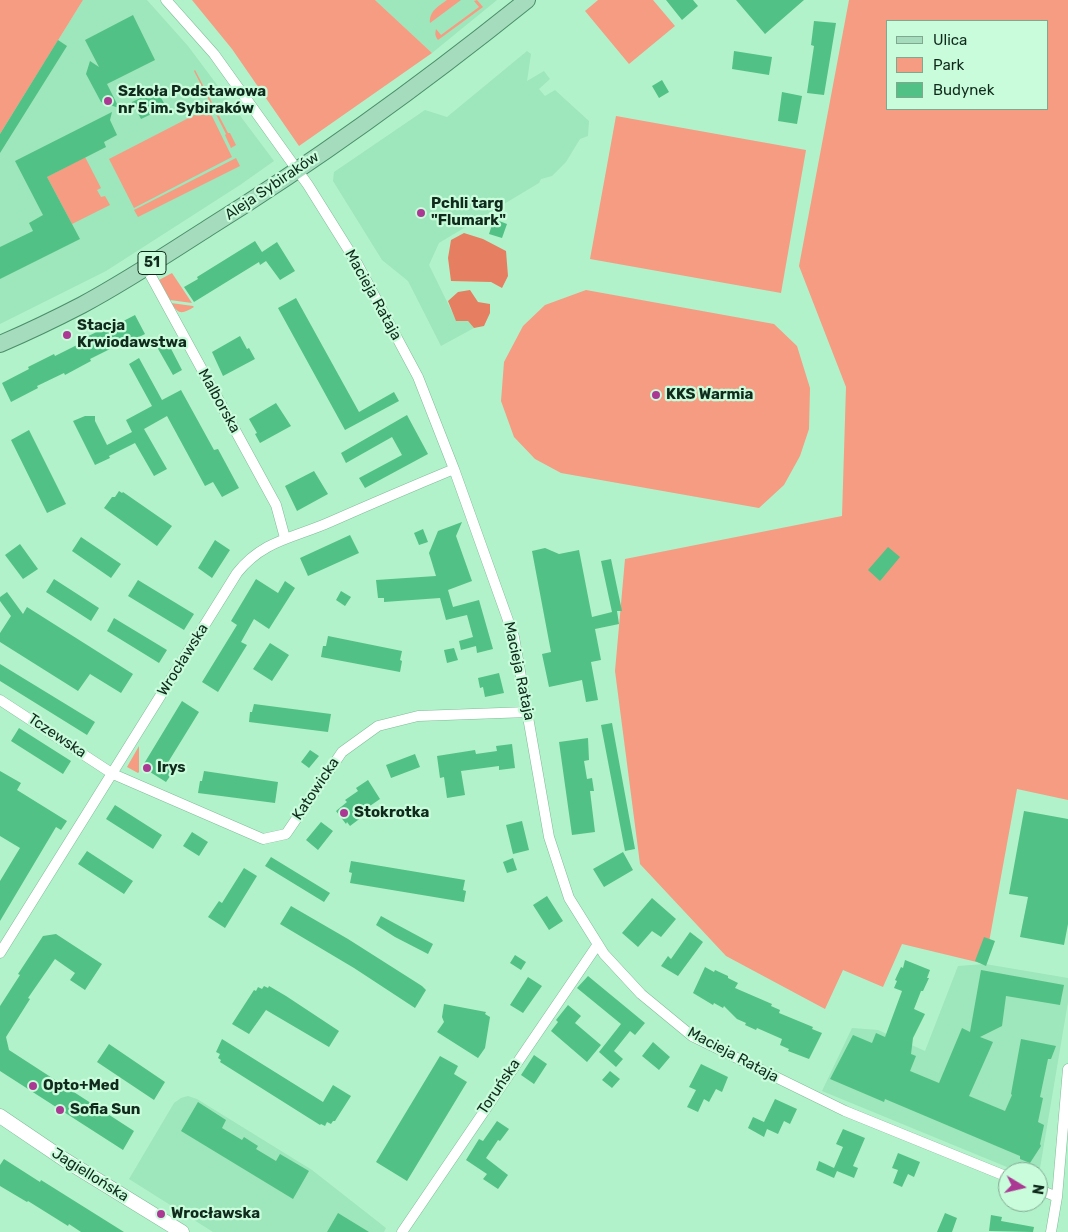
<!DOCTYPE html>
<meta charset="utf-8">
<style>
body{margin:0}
#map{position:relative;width:1068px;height:1232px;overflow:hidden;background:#b1f2ca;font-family:Rubik,sans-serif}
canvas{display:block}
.legend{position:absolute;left:886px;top:20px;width:162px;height:90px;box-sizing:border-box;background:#c9fcdb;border:1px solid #7fa88f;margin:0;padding:6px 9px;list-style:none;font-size:15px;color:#102a1c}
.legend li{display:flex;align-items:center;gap:10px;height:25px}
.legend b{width:25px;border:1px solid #7fa88f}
.north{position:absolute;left:998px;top:1162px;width:50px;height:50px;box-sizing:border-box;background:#c9fcdb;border:1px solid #7fa88f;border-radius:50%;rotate:99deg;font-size:14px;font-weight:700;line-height:20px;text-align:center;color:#102a1c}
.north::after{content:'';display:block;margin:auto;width:18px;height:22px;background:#ab3994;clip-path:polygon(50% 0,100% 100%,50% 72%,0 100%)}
</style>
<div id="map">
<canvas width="1068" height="1232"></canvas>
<ul class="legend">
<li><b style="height:6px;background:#a5dcbd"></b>Ulica</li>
<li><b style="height:14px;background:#f69c82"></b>Park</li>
<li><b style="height:14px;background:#52c185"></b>Budynek</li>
</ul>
<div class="north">N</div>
</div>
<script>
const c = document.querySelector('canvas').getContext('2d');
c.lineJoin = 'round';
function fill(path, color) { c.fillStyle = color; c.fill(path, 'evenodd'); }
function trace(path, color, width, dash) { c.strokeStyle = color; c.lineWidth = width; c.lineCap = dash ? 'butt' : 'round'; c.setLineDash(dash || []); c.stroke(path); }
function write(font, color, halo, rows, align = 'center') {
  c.font = font + ' Rubik,sans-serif'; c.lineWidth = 4.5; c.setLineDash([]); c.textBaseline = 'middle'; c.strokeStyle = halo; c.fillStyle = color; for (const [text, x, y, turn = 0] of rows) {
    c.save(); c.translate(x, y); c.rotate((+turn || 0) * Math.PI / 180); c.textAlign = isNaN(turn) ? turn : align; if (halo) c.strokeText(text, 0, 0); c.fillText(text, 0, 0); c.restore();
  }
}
fill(new Path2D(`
 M83 0H147L188 46 274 161 240 185 106 271 0 324V134Z
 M375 0H497L432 53Z
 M527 51 531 54 527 81 544 71 550 79 539 89 545 96 555 90 589 121 588 136 580 139 566 162 552 176 541 179 539 183 439 243 429 265 456 320 468 321 474 328 441 346 408 281 382 260 333 181 334 172 425 110 447 117Z
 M985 964 1068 978V1002L1038 1180V1172H1019L822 1091 852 1028 878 1030 925 1051 958 966Z
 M188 1096 197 1099 312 1170 386 1228 384 1232H213L129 1179 174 1103 181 1098Z`), '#9ee6bb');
fill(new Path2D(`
 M0 0H83L0 134Z
 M192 0H375L432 53 299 146 232 49Z
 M447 0H461L430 23C429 11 439 6 447 0Z
 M477 0 483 7 438 40C435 36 435 34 436 29L441 35 479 7 474 1Z
 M598 0H653L675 26 629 64 585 11Z
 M849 0H1068V800L1017 789 985 964 902 944 883 987 843 970 825 1009 726 956 640 864 615 671 625 559 842 516 846 387 799 266ZM887 21H1047V109H887Z
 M195 70 228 133H230L236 145 231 148 225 135 226 134 194 71Z
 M208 108 232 157 134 208 109 159Z
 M616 116 806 150 781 293 590 259Z
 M85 157 101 188 97 190 101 197 105 196 110 205 72 224 47 177Z
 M236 158 240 166 138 217 134 210Z
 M172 273 192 303 170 300 159 280Z
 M586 290 774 324 797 346 810 388 809 429 800 456 784 485 759 508 561 473 535 459 514 437 501 401 504 362 523 326 545 305Z
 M171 303 193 306 194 307C182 314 179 315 171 303Z
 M139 746V772L138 773 127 767Z`), '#f69c82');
fill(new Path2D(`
 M464 233 483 239 506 251 508 276 502 288 491 282 451 281 448 258 451 240Z
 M470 290 478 302 490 304V313L484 326 474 328 468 321H456L448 301 458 292Z`), '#e67f61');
fill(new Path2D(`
 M666 0H693L698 6 682 20Z
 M736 0H804L765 34Z
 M133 15 155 60 107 84 119 108 101 102 86 74 90 61 99 67 85 40Z
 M814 21 836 23 824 95 807 93 814 46 811 45Z
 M58 40 67 46 0 153V134Z
 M734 51 772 57 769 75 732 69Z
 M662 80 669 92 659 98 652 86Z
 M157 90 166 107 141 119 132 102Z
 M782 92 802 96 797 124 778 121Z
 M112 112 110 120 117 135 104 142 106 147 47 177 80 239 0 279V247L33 231 29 223 43 215 15 161Z
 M494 219 507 224 502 238 489 234Z
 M255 241 262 252 277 242 295 271 280 280 266 261 260 265 259 262 194 302 184 287 198 279 197 277Z
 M296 298 359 412 394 392 399 401 345 430 278 308Z
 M135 315 145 334 117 348 116 346 90 359 91 361 65 375 64 373 37 386 38 388 11 402 2 383 29 369 28 367 54 354 55 356 81 343 80 340 107 327 108 329Z
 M240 336 247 349 249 348 255 359 223 376 212 352Z
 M167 341 182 370 173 375 157 347Z
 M139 358 162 400 181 390 214 450 218 449 239 488 222 497 213 482 205 486 167 416 144 429 167 469 154 476 135 443 109 456 110 458 95 465 73 421 85 416H95V421L107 445 132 432 126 420 152 406 129 364Z
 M276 403 291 426 260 443 255 434 257 433 249 419Z
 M407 415 428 454 365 488 359 478 402 455 392 437 346 463 341 453Z
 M29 430 66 504 47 513 11 440Z
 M314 471 328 494 297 511 285 486Z
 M119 491 122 493 123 492 172 526 157 546 104 508 112 497H115Z
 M462 522 456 536 472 581 448 590 453 607 479 600 493 649 477 653 476 646 461 650 459 641 473 637 467 615 446 620 440 598 384 602V598H378L376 580 436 576 429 553 438 531Z
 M423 529 428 542 419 545 414 533Z
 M350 535 359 553 308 576 300 558Z
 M81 537 121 564 111 578 72 551Z
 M215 540 230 550 212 578 198 568Z
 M20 544 38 569 23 579 5 555Z
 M888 547 900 557 880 581 868 570Z
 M545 548 559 554 579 550 592 617 612 612 601 561 611 559 622 611H617L619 624 595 629 601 660 591 662 598 700 586 702 582 680 549 687 542 654 551 652 532 551Z
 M54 579 99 608 91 621 46 592Z
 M256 579 278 593 285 581 295 588 269 629 254 619 241 642 247 645 218 692 202 682 237 625 231 621Z
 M138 580 194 614 184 630 128 596Z
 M341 591 351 597 345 606 336 600Z
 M7 592 23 614 27 607 133 674 121 693 90 674 78 691 0 642V633L11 616 0 601V597Z
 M114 618 167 650 159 663 107 631Z
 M328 636 402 651 400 660 402 661 400 672 321 657 323 646H326Z
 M270 643 289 655 272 681 253 669Z
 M454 648 458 660 447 663 444 650Z
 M0 664 95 722 87 735 0 681Z
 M499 673 504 693 485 697 483 687 480 688 478 678Z
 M182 701 199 712 167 764 175 769 166 782 142 767Z
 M254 704 331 714 328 732 249 722 250 712H252Z
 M612 723 635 849 625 851 601 725Z
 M19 728 71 761 63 774 11 741Z
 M588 738 589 760 584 761 587 779 592 778 594 791H590L595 832 572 835 559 742Z
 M512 744 515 768 499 770V766L461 771 465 795 447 798 444 777 440 778 437 756 475 750 476 754 497 751 496 746Z
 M310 750 319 756 309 768 301 762Z
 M415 754 420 767 391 778 386 765Z
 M0 771 21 783 17 790 67 821 61 830 56 827 0 921V881L20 848 0 836Z
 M204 771 278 782 275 803 198 793 200 781H202Z
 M368 780 380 799 367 808 370 811 350 826 347 822 346 824 336 811 347 802 345 800 358 791 356 788Z
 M115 805 162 835 153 849 106 819Z
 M1024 811 1068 819V924L1064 945 1020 937 1028 897 1009 894Z
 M522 821 529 850 513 854 506 825Z
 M321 822 333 831 318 850 306 840Z
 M192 832 208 842 199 856 183 846Z
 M87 851 133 881 124 894 78 864Z
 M623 852 633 870 604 887 593 869Z
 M271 857 330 893 324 902 265 866Z
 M513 858 517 870 507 873 503 862Z
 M351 861 465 880 463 890 466 891 464 902 350 883 352 873 349 872Z
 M244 868 257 876 225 928 208 917 219 901 222 903Z
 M547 896 563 921 549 930 533 905Z
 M652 898 676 919 661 937 652 931 638 947 622 933Z
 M291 906 348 939 422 986 426 990 415 1008 354 968 280 924Z
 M381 916 433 944 428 954 395 937 376 925Z
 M690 932 703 942 678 976 661 966 668 956 671 959Z
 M56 934 102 964 85 990 70 980 75 973 55 959 28 998 30 999 6 1037 9 1050 134 1131 123 1150 0 1071V1006L20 975 18 974 43 936Z
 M984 937 995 941 986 966 975 961Z
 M515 955 526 962 521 970 510 963Z
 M905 960 930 970 927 978H929L923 991H921L914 1009 925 1014 913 1038 911 1054 916 1056 910 1071 939 1083 962 1028 970 1032 981 970 1064 985 1060 1005 1006 996 1002 1026 980 1037 993 1042 969 1096 1005 1111 1012 1095 1011 1094 1021 1039 1056 1046 1051 1059H1048L1040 1097 1043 1098 1038 1122 1044 1125 1040 1144 1041 1146 1030 1163 1020 1159V1156L885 1099 884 1102 830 1079 853 1035 872 1043 876 1033 885 1037 902 991 894 988 897 981 895 980 901 967 903 968Z
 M705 967 714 972 715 970 728 976V978L738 983 735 988 772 1004 771 1006 780 1010 779 1013 813 1027 812 1029 822 1033 809 1059 788 1051 789 1049 780 1045 782 1039 757 1028 756 1030 745 1025 746 1023 737 1019 724 1006 723 1008 714 1003 713 1005 693 993Z
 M588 976 645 1023 635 1035 630 1031 614 1051 623 1059 616 1067 599 1052 621 1024 577 988Z
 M528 977 542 986 523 1013 510 1005Z
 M264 986 268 988 269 986 286 996 339 1031 329 1047 266 1010 249 1034 232 1024 254 990 256 991 258 987 262 989Z
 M444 1004 486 1012 485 1014 490 1017 485 1048 478 1058 437 1032 444 1022 442 1017Z
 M568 1005 581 1016 575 1023 601 1045 587 1062 551 1031 558 1022 556 1020Z
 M222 1039 323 1102 333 1085 351 1096 335 1121H333L331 1124 327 1122 325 1126 321 1124 320 1125 220 1062 221 1060 218 1058 220 1054 216 1052Z
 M653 1042 670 1057 659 1070 642 1056Z
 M109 1044 165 1082 154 1100 97 1062Z
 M534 1055 547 1064 534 1084 521 1075Z
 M440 1056 458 1066 454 1074 467 1082 407 1181 376 1162Z
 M701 1064 728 1077 722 1092 716 1089 709 1102 704 1099 698 1112 687 1107 696 1090 689 1087Z
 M610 1071 620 1079 612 1088 602 1080Z
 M775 1099 797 1109 790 1124 784 1121 778 1134 767 1129 764 1137 748 1128 753 1117 764 1122Z
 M198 1102 226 1120 222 1128 242 1140 244 1137 258 1146 256 1149 276 1161 280 1154 309 1171 293 1199 181 1131Z
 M497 1121 509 1129 500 1141 498 1140 486 1158 508 1175 498 1189 483 1179 487 1174 466 1160 479 1139 483 1141Z
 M843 1129 865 1138 853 1166 858 1168 854 1178 837 1171 834 1178 816 1170 819 1161 834 1168 843 1147 836 1144Z
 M898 1153 920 1162 914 1177 908 1174 902 1187 893 1183 898 1170 892 1168Z
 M4 1159 40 1182 41 1180 124 1232H81L69 1224 68 1226 28 1201 27 1202 0 1186V1165Z
 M338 1213 369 1232H327Z
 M945 1213 957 1218 952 1232H937Z
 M991 1215 1002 1217 1001 1221 1034 1227 1033 1232 989 1231Z`), '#52c185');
const minor = new Path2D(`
 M166 0 214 54 308 185 358 265 418 377 454 469 514 637 549 837 569 898 604 954 641 994 692 1036 845 1111 1008 1177
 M146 267 276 505 285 538
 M0 700 113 774 263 839 286 834 342 752 378 726 418 716 528 712
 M0 953 237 573C263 540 294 538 330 522 371 504 413 486 454 469
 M1038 1189 1057 1197
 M402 1232 598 944
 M1051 1232 1057 1197 1068 1069`);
const tertiary = new Path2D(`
 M0 1116 65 1160 182 1232`);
const primary = new Path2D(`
 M0 344C28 332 55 319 82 305 125 282 166 255 208 228 319 159 425 82 527 0`);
trace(minor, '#7ebc96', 11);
trace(tertiary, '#7ebc96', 15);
trace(primary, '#4a8f68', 18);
trace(minor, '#fff', 10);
trace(tertiary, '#fff', 14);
trace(primary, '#a5dcbd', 16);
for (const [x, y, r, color] of [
 [108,101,5,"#ab3994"],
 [421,213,5,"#ab3994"],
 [67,335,5,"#ab3994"],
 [656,395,5,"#ab3994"],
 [147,768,5,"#ab3994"],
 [344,813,5,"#ab3994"],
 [33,1086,5,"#ab3994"],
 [60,1110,5,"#ab3994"],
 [161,1214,5,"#ab3994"]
]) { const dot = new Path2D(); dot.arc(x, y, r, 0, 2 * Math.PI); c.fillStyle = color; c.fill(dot); trace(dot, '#c9fcdb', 2); }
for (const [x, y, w] of [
 [152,263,28]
]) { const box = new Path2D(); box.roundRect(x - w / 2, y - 11.5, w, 23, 4); c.fillStyle = '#c9fcdb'; c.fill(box); trace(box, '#102a1c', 1); }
write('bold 14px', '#102a1c', null, [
 ["51",152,263]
]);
write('bold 15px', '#102a1c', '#c9fcdb', [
 ["Szkoła Podstawowa",118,92],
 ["nr 5 im. Sybiraków",118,109],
 ["Pchli targ",431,204],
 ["\"Flumark\"",431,221],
 ["Stacja",77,326],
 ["Krwiodawstwa",77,343],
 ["KKS Warmia",666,395],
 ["Irys",157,768],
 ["Stokrotka",354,813],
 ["Opto+Med",43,1086],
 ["Sofia Sun",70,1110],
 ["Wrocławska",171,1214]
], 'left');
write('15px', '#102a1c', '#c9fcdb', [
 ["Aleja Sybiraków",272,186,-34],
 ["Macieja Rataja",373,295,61],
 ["Malborska",219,401,61],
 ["Wrocławska",183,660,-58],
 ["Macieja Rataja",519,671,78],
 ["Tczewska",57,736,34],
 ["Katowicka",316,789,-56],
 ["Macieja Rataja",733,1055,28],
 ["Toruńska",499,1087,-56],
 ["Jagiellońska",90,1175,32]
]);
</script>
